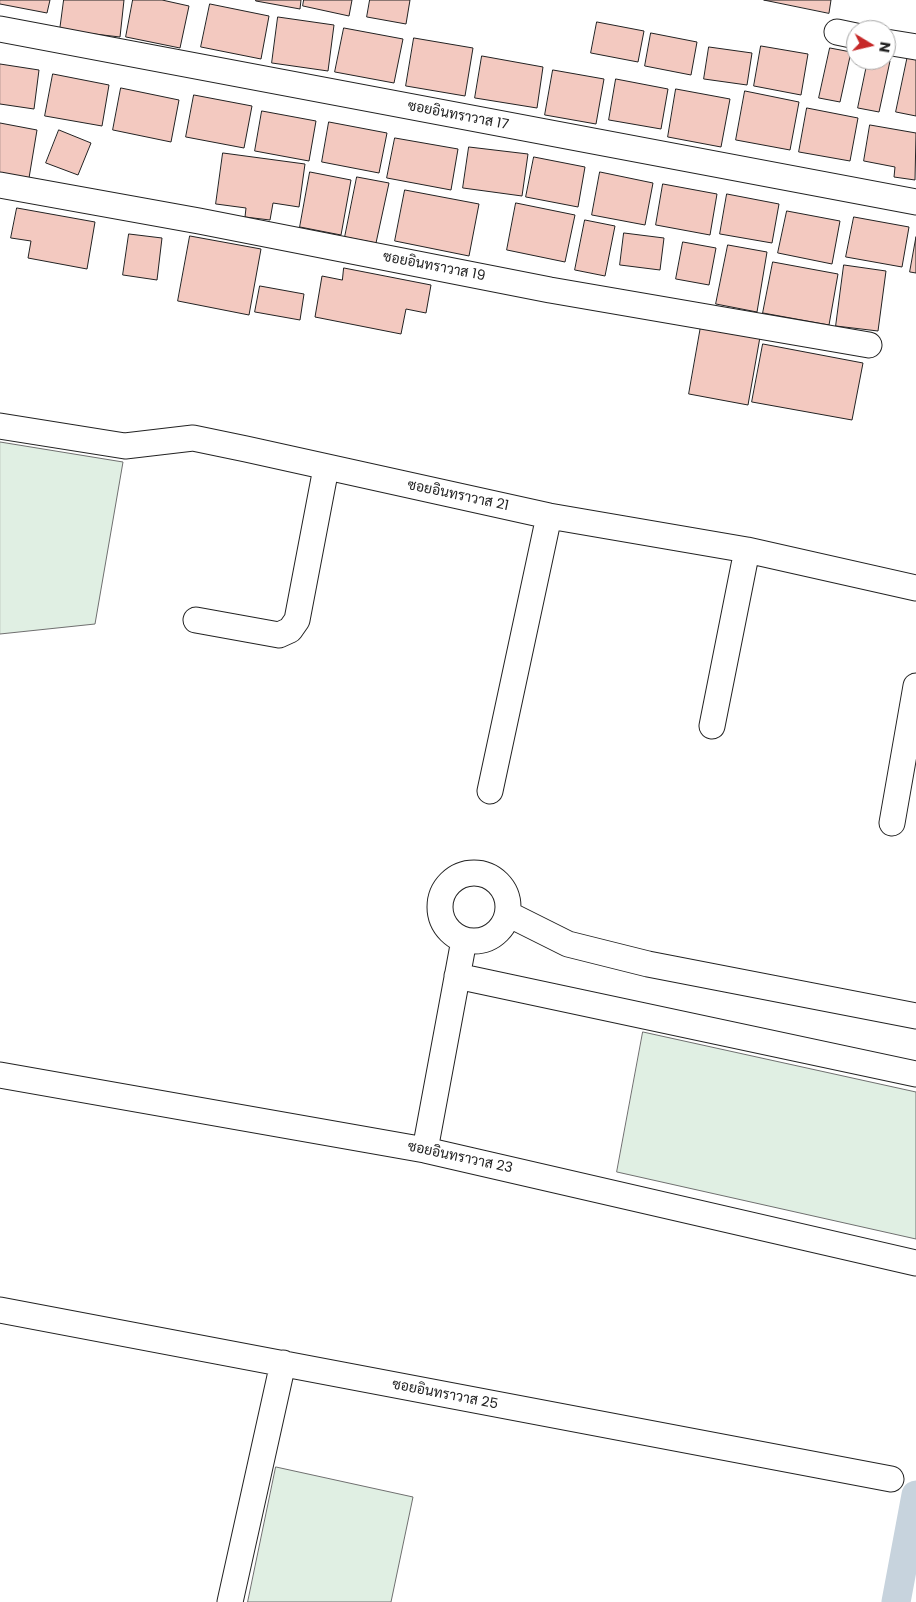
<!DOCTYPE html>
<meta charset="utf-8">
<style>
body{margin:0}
#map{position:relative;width:916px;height:1602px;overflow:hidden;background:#fff;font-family:Poppins,sans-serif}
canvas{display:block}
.north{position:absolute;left:846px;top:20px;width:50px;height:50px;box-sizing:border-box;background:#fff;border:1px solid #a7a7a7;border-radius:50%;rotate:99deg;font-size:14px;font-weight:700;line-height:20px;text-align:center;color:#222}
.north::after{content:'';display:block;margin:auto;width:18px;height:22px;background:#c62828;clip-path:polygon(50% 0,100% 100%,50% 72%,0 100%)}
</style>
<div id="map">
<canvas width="916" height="1602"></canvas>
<div class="north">N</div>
</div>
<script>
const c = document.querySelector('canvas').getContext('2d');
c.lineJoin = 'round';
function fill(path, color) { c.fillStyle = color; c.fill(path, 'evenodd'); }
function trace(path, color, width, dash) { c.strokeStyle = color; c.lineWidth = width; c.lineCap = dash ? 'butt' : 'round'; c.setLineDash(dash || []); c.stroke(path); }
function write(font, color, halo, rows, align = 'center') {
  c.font = font + ' Poppins,Sarabun,sans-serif'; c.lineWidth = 4; c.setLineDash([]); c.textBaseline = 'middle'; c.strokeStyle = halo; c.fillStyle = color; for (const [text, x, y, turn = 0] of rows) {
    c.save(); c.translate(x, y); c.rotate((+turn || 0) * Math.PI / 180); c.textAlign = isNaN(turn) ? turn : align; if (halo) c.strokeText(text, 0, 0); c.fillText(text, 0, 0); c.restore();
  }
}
const green = new Path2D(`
 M0 442 123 462 95 624 0 634Z
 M643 1032 916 1092V1239L617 1172Z
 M276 1467 413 1497 391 1602H248Z`);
fill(green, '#e0efe3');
trace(green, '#6f6f6f', 1);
trace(new Path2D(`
 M896 1602 916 1495`), '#c7d3dd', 29);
const building = new Path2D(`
 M0 0H50L47 13 0 4Z
 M64 0H124L120 37 60 30Z
 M133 0H162L189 6 180 48 126 37Z
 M256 0H301L300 9 256 1Z
 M304 0H352L349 16 303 6Z
 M370 0H410L406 24 367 17Z
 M764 0H831L829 13Z
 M210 4 269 16 261 59 201 47Z
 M278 17 334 25 328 71 272 63Z
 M597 22 644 31 638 62 591 53Z
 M344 28 403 39 394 83 335 72Z
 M651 33 697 42 691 75 645 66Z
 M414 38 473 48 465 96 406 86Z
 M761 46 808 54 801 95 754 86Z
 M709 47 752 53 747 85 704 79Z
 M830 48 851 52 840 102 819 98Z
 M908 55 916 57V116L896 112Z
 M482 56 543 67 537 108 475 98Z
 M868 60 890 61 879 112 858 108Z
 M0 64 39 70 34 109 0 104Z
 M553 70 604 79 596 124 545 115Z
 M53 74 109 85 102 126 45 116Z
 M616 79 668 89 661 129 609 120Z
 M121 88 179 100 171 142 113 130Z
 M676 89 730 99 721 147 668 137Z
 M745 91 799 102 790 150 736 140Z
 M194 95 252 106 244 148 186 137Z
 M807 108 858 118 850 161 799 152Z
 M262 111 316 121 309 161 255 151Z
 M329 122 387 133 379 173 322 162Z
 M0 123 37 130 29 178 0 173Z
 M870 125 916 133 915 180 894 177 895 167 864 161Z
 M59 130 91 143 78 175 46 163Z
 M395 138 458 149 451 190 387 178Z
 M469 147 528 154 522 196 463 188Z
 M223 153 305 164 299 207 273 203 270 220 245 217 246 208 216 204Z
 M534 157 585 167 578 207 526 197Z
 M310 172 351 180 341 235 300 227Z
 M600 172 653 183 645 225 592 215Z
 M357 177 389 183 376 243 345 237Z
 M663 184 717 194 710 235 656 225Z
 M405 190 479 204 469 256 395 241Z
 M727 194 779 204 772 243 720 234Z
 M516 203 575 215 565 262 507 250Z
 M17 208 95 222 87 269 28 258 31 241 11 238Z
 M787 211 840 221 832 264 778 253Z
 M854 217 909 227 902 267 846 257Z
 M585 220 615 226 605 276 575 270Z
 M624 233 664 238 660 270 620 265Z
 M129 234 162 238 157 280 123 275Z
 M190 236 261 249 249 315 178 301Z
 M916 237V273L910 272Z
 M683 242 716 248 709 285 676 279Z
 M728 245 767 252 757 312 716 304Z
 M773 262 838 274 829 325 763 313Z
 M844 265 886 271 878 331 836 326Z
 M344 268 431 285 426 313 406 309 401 334 315 317 322 276 342 280Z
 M260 286 304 294 300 320 255 312Z
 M701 326 760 337 748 405 689 394Z
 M763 344 863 363 852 420 752 402Z`);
fill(building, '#f3c9c0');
trace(building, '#222', 1);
const street = new Path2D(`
 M0 29 916 202
 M837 32 856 36
 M886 42 916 47
 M0 185 199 221 550 290 869 345
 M0 426 125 446 193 438 246 449 549 516 747 550 916 588
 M196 620 279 635 290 630 297 620 326 468
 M712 726 747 550
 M490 791 549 516
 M892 823 916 686
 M440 907a34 34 0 1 1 68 0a34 34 0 1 1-68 0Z
 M508 914 568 944 648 964 916 1016
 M457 976 916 1074
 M0 1075 425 1150 916 1263
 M425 1150 464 940
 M0 1310 891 1479
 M230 1602 283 1363`);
trace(street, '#222', 27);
trace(street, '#fff', 25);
write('14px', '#222', '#fff', [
 ["ซอยอินทราวาส 17",458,116,11],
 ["ซอยอินทราวาส 19",434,267,11],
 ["ซอยอินทราวาส 21",458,496,12],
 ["ซอยอินทราวาส 23",460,1158,12],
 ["ซอยอินทราวาส 25",445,1395,11]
]);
</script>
